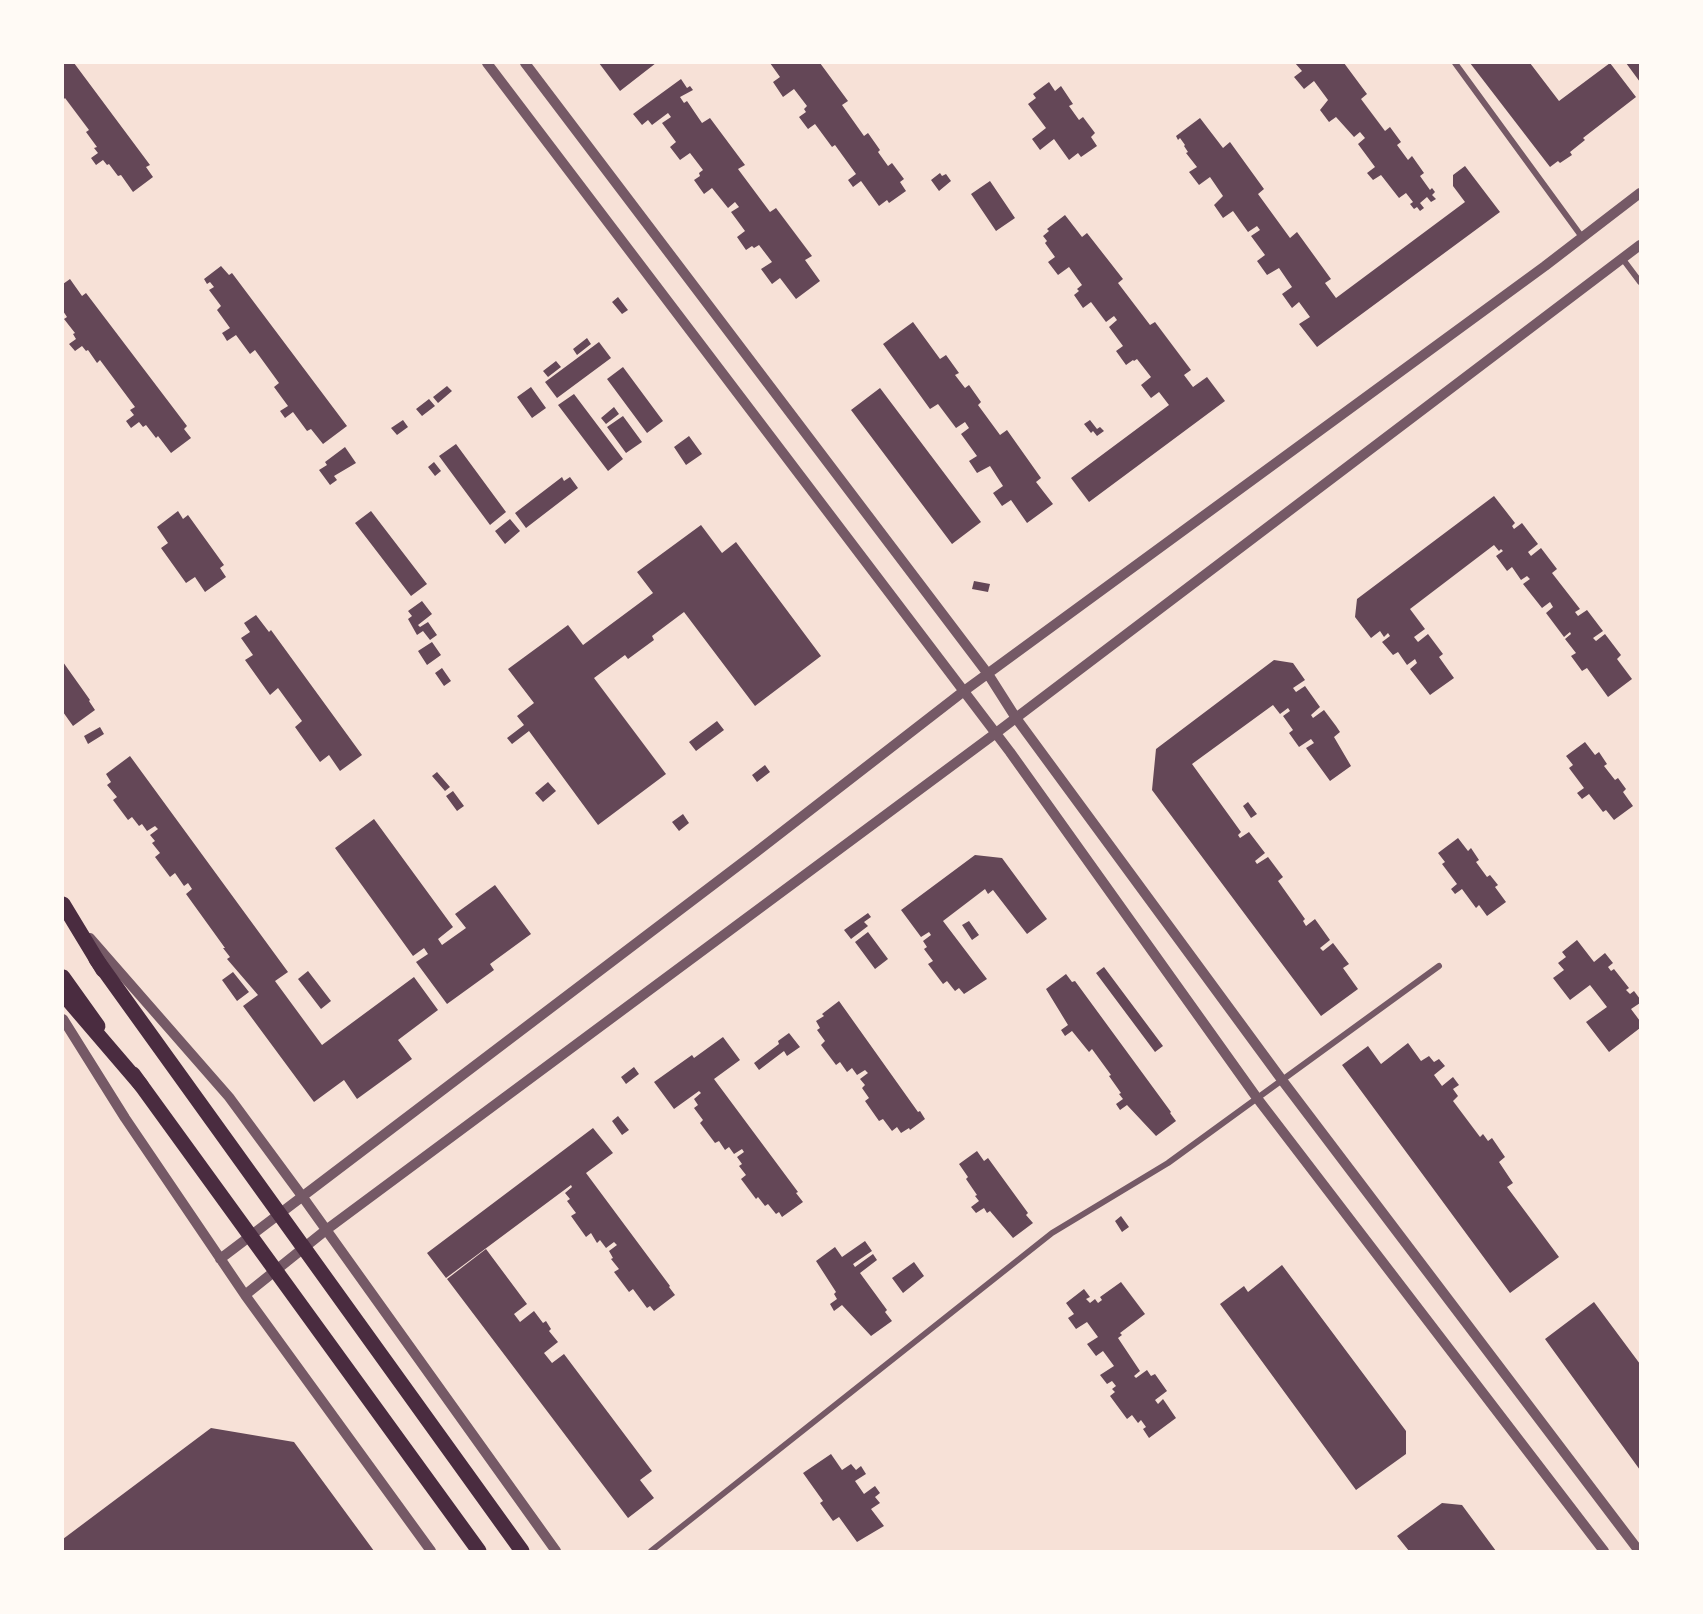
<!DOCTYPE html>
<style>
body{margin:0}
#map{position:relative;width:1703px;height:1614px;overflow:hidden;background:#f7e1d7;font-family:Bitter,serif}
canvas{display:block}
.frame{position:absolute;inset:0;border:64px solid #fffaf5;pointer-events:none}
</style>
<div id="map">
<canvas width="1703" height="1614"></canvas>
<div class="frame"></div>
</div>
<script>
const c = document.querySelector('canvas').getContext('2d');
c.lineJoin = 'round';
function fill(path, color) { c.fillStyle = color; c.fill(path, 'evenodd'); }
function trace(path, color, width, dash) { c.strokeStyle = color; c.lineWidth = width; c.lineCap = dash ? 'butt' : 'round'; c.setLineDash(dash || []); c.stroke(path); }
fill(new Path2D(`
 M63 63H74L150 165 146 167 153 177 133 192 121 175 118 176 109 164 107 165 103 160 96 165 91 158 98 153 94 148 97 147 86 132 89 130 65 98 63 100Z
 M599 63H656L620 91Z
 M770 63H820L848 101 842 105 864 136 868 133 880 150 878 152 888 166 892 163 904 179 900 182 906 191 889 203 887 200 879 206 861 181 853 187 848 180 856 174 835 145 832 147 815 124 808 129 799 117 806 112 804 109 807 106 794 89 783 97 773 82 780 77Z
 M1295 63H1344L1367 94 1361 99 1385 131 1390 127 1401 142 1397 145 1408 160 1412 156 1424 173 1420 176 1430 190 1432 188 1435 192 1432 195 1436 199 1431 202 1427 197 1420 203 1424 208 1420 211 1417 207 1414 209 1410 204 1413 202 1406 193 1399 198 1381 175 1373 180 1367 173 1375 167 1358 144 1365 138 1360 132 1354 137 1336 117 1329 122 1320 110 1328 100 1314 81 1304 89 1294 77 1302 71Z
 M1470 63H1530L1559 101 1610 63 1636 97 1583 138 1585 140 1570 152 1572 155 1560 163 1558 161 1550 167Z
 M1626 63H1640V82Z
 M681 79 687 88 690 86 693 90 680 97 684 103 687 101 702 123 710 118 745 165 738 169 770 212 776 208 812 256 805 260 820 281 796 299 780 278 772 284 761 269 772 262 759 245 754 248 752 246 746 250 737 237 745 231 731 212 739 207 735 202 728 208 712 188 704 194 694 180 700 176 699 173 703 170 690 153 680 160 670 147 676 142 662 123 671 117 668 113 652 125 648 120 642 125 633 114Z
 M1049 82 1055 91 1061 86 1073 104 1069 106 1079 120 1083 117 1095 133 1091 137 1097 146 1081 157 1078 153 1069 160 1054 139 1040 150 1032 139 1046 128 1028 104 1036 98 1033 94Z
 M1200 118 1223 148 1230 142 1264 189 1258 194 1290 238 1297 232 1331 279 1325 283 1336 298 1465 202 1453 186V175L1465 166 1500 212 1317 347 1299 324 1310 317 1299 302 1292 308 1282 294 1292 287 1279 268 1267 275 1257 261 1265 255 1251 236 1260 230 1257 226 1248 232 1233 211 1223 218 1214 205 1223 196 1210 177 1199 185 1189 172 1197 167 1186 153 1188 152 1184 146 1185 145 1180 138 1178 140 1176 136Z
 M940 173 942 176 946 174 951 181 939 191 931 180Z
 M990 181 1015 218 996 231 971 194Z
 M1065 215 1082 237 1087 233 1123 279 1118 283 1150 325 1155 322 1191 370 1184 375 1193 387 1207 377 1225 401 1089 502 1071 478 1169 405 1159 392 1151 398 1141 385 1151 377 1137 359 1134 361 1133 360 1126 365 1116 351 1123 346 1109 327 1117 320 1114 316 1106 322 1091 302 1083 308 1074 295 1079 291 1077 289 1082 285 1069 267 1058 275 1048 262 1055 257 1045 243 1047 241 1043 236 1049 231 1047 229Z
 M221 266 229 275 232 273 347 426 323 444 311 429 307 431 293 412 285 418 280 411 288 406 274 387 279 383 255 350 250 354 236 335 227 341 224 336 222 333 230 328 217 310 221 306 209 290 214 287 210 282 207 284 204 279Z
 M70 279 82 296 86 293 187 426 184 429 191 438 171 453 158 436 156 438 146 425 143 427 139 422 131 428 126 421 134 415 130 410 135 407 100 360 97 363 88 350 86 351 82 346 75 351 69 344 76 339 73 334 75 333 64 319 67 317 63 311V284Z
 M618 297 628 310 622 314 612 302Z
 M913 322 940 359 946 355 959 373 955 375 965 388 969 385 981 402 978 405 1000 435 1007 430 1041 478 1036 482 1053 504 1027 523 1011 500 1002 506 993 493 1003 486 990 466 977 473 969 461 977 456 961 434 969 428 965 422 956 428 938 404 930 409 883 344Z
 M587 338 591 344 577 355 573 349Z
 M599 342 611 358 557 398 545 382Z
 M556 361 561 367 548 377 543 371Z
 M623 367 663 421 647 433 607 379Z
 M447 386 452 391 438 403 433 397Z
 M531 387 546 408 532 418 517 397Z
 M880 388 981 522 952 544 851 410Z
 M574 394 623 459 608 471 558 405Z
 M429 399 435 406 422 416 416 409Z
 M614 407 619 414 606 424 601 418Z
 M623 416 642 442 626 453 607 427Z
 M403 420 408 427 397 435 391 428Z
 M1090 420 1097 429 1100 427 1104 431 1097 436 1093 431 1091 433 1084 424Z
 M689 436 702 454 686 465 674 447Z
 M456 444 506 512 490 525 439 456Z
 M345 447 356 463 334 476 337 480 330 485 319 470 327 465 325 462Z
 M434 462 441 471 435 476 428 467Z
 M562 477 564 481 570 477 578 488 526 528 515 513Z
 M1494 496 1515 523 1512 526 1514 529 1522 523 1538 544 1528 552 1531 556 1541 548 1557 569 1552 573 1580 609 1575 612 1578 616 1587 610 1603 631 1593 638 1596 641 1605 634 1621 655 1617 659 1632 679 1608 697 1587 668 1582 671 1571 656 1576 653 1565 639 1571 634 1570 632 1564 637 1546 613 1553 607 1550 602 1542 608 1523 584 1530 579 1527 576 1521 580 1512 567 1507 571 1496 556 1503 551 1501 549 1499 551 1494 545 1410 609 1425 629 1414 637 1418 642 1428 634 1443 654 1439 657 1454 678 1430 695 1410 669 1417 663 1415 659 1407 665 1398 652 1393 655 1382 642 1390 636 1388 633 1384 637 1380 631 1371 638 1355 617 1357 599Z
 M178 511 183 519 188 515 224 565 220 568 226 577 205 592 195 577 186 583 161 548 168 543 157 527Z
 M371 511 427 584 411 596 355 523Z
 M510 519 520 531 505 544 495 531Z
 M701 525 722 553 736 542 821 656 755 706 684 612 652 636 654 640 628 659 625 655 594 678 666 774 598 825 529 731 512 744 507 738 524 725 517 716 534 703 508 669 568 625 583 645 653 593 637 572Z
 M974 581 990 584 988 592 972 589Z
 M422 601 432 614 418 625 420 627 428 622 437 635 430 640 423 631 417 635 408 619 412 616 408 611Z
 M256 615 269 632 271 630 362 755 340 771 329 755 320 762 295 727 302 721 278 688 270 695 245 660 253 655 241 638 250 632 244 623Z
 M432 642 441 655 427 665 418 651Z
 M1274 660 1293 663 1305 680 1293 688 1296 692 1305 686 1320 707 1311 715 1313 718 1324 710 1336 726 1340 732 1334 737 1351 766 1330 781 1306 748 1314 743 1311 739 1299 747 1289 733 1293 730 1283 716 1290 711 1288 708 1280 714 1273 705 1192 764 1241 832 1238 835 1240 838 1249 832 1265 853 1255 861 1257 864 1268 857 1283 877 1278 881 1305 919 1303 921 1306 926 1315 919 1330 940 1320 948 1323 951 1333 943 1349 964 1343 968 1358 989 1321 1016 1152 790 1156 749Z
 M63 662 90 700 89 701 95 710 73 726 63 712Z
 M442 668 451 681 444 686 435 673Z
 M717 721 724 730 696 751 689 742Z
 M100 727 104 734 88 744 84 736Z
 M1585 742 1595 755 1599 752 1607 764 1604 766 1615 780 1618 778 1626 789 1623 792 1633 806 1614 820 1606 810 1603 812 1589 794 1582 799 1577 793 1584 788 1569 768 1573 765 1566 756Z
 M130 756 288 972 275 981 322 1045 414 977 438 1010 398 1040 412 1059 357 1099 344 1080 314 1102 243 1006 258 995 227 959 230 957 223 948H225L186 894 192 889 188 883 184 886 175 873 170 877 155 857 160 853 152 843 155 841 150 835 158 829 155 826 147 831 142 824 139 826 132 817 128 820 113 800 117 797 107 785 111 782 106 774Z
 M765 765 770 772 757 782 752 775Z
 M437 772 450 787 445 791 432 776Z
 M548 782 556 791 543 802 535 793Z
 M453 791 464 806 457 811 446 796Z
 M1248 802 1257 814 1251 818 1243 806Z
 M683 814 689 823 679 831 672 822Z
 M374 819 453 927 438 939 442 945 466 928 455 914 495 885 531 934 490 964 494 970 447 1004 416 962 428 954 424 948 413 956 335 848Z
 M1458 838 1468 851 1471 848 1479 860 1476 862 1487 877 1490 875 1498 885 1495 887 1506 902 1487 916 1479 905 1476 908 1462 889 1455 894 1451 889 1457 884 1442 864 1445 862 1438 853Z
 M975 855 1002 858 1047 919 1027 934 993 890 988 894 985 889 943 921 987 979 964 994 959 988 955 991 947 981 943 984 928 964 933 961 924 949 927 947 923 941 931 935 929 932 921 937 901 910Z
 M868 913 871 917 864 922 868 926 851 939 844 930Z
 M969 921 979 935 972 940 962 925Z
 M868 932 888 959 875 969 855 942Z
 M1577 940 1594 962 1605 953 1613 963 1608 967 1611 971 1614 969 1629 988 1626 990 1630 994 1634 991 1640 999V1003L1631 1009 1640 1021V1028L1609 1052 1586 1022 1607 1007 1590 985 1570 1000 1553 978 1564 970 1558 963 1566 957 1562 952Z
 M1104 967 1163 1046 1155 1052 1096 973Z
 M308 971 331 1001 321 1009 298 979Z
 M233 972 249 992 237 1001 222 980Z
 M1066 974 1072 982 1075 981 1171 1112 1170 1113 1176 1121 1156 1136 1127 1105 1120 1110 1116 1104 1123 1099 1119 1094 1121 1093 1109 1076 1111 1075 1092 1049 1089 1052 1072 1031 1065 1036 1061 1030 1068 1025 1046 989Z
 M839 1001 918 1112 920 1111 925 1119 910 1130 909 1128 901 1133 897 1127 892 1131 883 1119 879 1121 865 1101 869 1098 862 1088 865 1085 860 1079 868 1073 865 1070 857 1075 852 1068 847 1072 840 1062 836 1065 821 1045 825 1041 817 1030 820 1028 816 1021 824 1016 822 1014Z
 M789 1033 800 1047 787 1056 784 1051 759 1070 754 1063 779 1044 778 1041Z
 M723 1037 740 1060 714 1079 798 1192 796 1193 803 1202 782 1217 779 1212 776 1214 768 1204 765 1206 758 1197 756 1199 741 1179 746 1175 739 1166 742 1164 737 1157 744 1152 742 1149 734 1154 729 1147 725 1150 719 1141 715 1143 700 1123 703 1120 694 1108 698 1105 694 1099 701 1093 699 1091 674 1109 654 1082 692 1055 694 1058Z
 M1408 1043 1421 1061 1429 1056 1434 1062 1439 1059 1445 1066 1434 1075 1442 1086 1453 1077 1459 1085 1453 1089 1458 1096 1453 1101 1480 1137 1483 1134 1488 1141 1492 1138 1505 1157 1499 1162 1513 1183 1507 1187 1559 1257 1510 1293 1342 1065 1368 1046 1381 1064Z
 M634 1067 639 1074 626 1084 621 1077Z
 M618 1116 629 1130 622 1135 612 1121Z
 M593 1128 613 1153 586 1173 670 1286 669 1287 675 1295 654 1311 650 1306 647 1308 633 1289 629 1292 614 1272 619 1269 611 1259 613 1258 609 1251 617 1245 614 1242 606 1248 600 1240 597 1243 591 1233 586 1237 571 1216 576 1213 567 1201 570 1199 565 1193 572 1187 571 1185 446 1278 427 1253Z
 M977 1151 984 1161 988 1158 1028 1213 1026 1215 1033 1223 1013 1238 990 1211 987 1213 984 1208 976 1213 971 1207 979 1201 975 1196 977 1195 966 1179 968 1177 959 1164Z
 M1121 1216 1129 1227 1122 1232 1115 1221Z
 M865 1241 872 1251 853 1264 855 1267 873 1254 877 1260 860 1273 887 1310 885 1312 892 1321 871 1336 842 1305 834 1311 830 1304 837 1299 834 1294 836 1292 816 1261 835 1247 842 1257Z
 M486 1249 527 1304 514 1314 520 1322 534 1311 543 1323 546 1321 551 1329 549 1331 558 1342 544 1353 552 1363 564 1354 652 1471 640 1480 654 1498 628 1518 447 1279Z
 M914 1262 924 1276 903 1293 892 1278Z
 M1282 1265 1406 1431V1454L1356 1490 1220 1304 1244 1286 1248 1292Z
 M1121 1282 1145 1314 1120 1333 1122 1335 1118 1338 1140 1371 1134 1376 1136 1378 1147 1370 1151 1376 1155 1374 1167 1391 1155 1400 1158 1404 1163 1399 1176 1418 1149 1438 1143 1429 1146 1427 1141 1420 1138 1423 1132 1415 1127 1419 1110 1396 1115 1392 1112 1389 1116 1386 1112 1381 1107 1384 1100 1375 1114 1366 1103 1351 1096 1356 1087 1344 1098 1337 1087 1322 1076 1329 1068 1318 1074 1314 1066 1303 1084 1289 1090 1297 1086 1299 1090 1303 1095 1299 1098 1303 1102 1300 1100 1297Z
 M1594 1302 1640 1364V1470L1545 1339Z
 M211 1428 294 1442 374 1551H63V1539Z
 M831 1454 842 1470 851 1464 856 1470 861 1466 866 1474 855 1481 864 1494 875 1486 880 1493 875 1497 880 1503 871 1509 884 1526 857 1542 839 1517 833 1521 820 1503 823 1501 803 1473Z
 M1442 1503 1462 1505 1496 1551H1409L1397 1536Z`), '#644757');
trace(new Path2D(`
 M1455 63 1582 237
 M1622 258 1640 282
 M651 1551 1052 1233 1168 1163 1439 966`), '#755966', 6);
trace(new Path2D(`
 M487 63 1010 752 1257 1098 1604 1551
 M525 63 988 674 1016 718 1282 1080 1639 1551
 M90 938 229 1097 302 1196 556 1551
 M63 1019 125 1118 245 1295 431 1551
 M220 1259 755 853 964 691 1545 266 1640 193
 M245 1295 326 1230 996 733 1640 245`), '#755966', 10);
trace(new Path2D(`
 M96 959 522 1551
 M63 977 98 1026
 M133 1074 479 1551`), '#4a2c40', 15);
trace(new Path2D(`
 M63 904 103 970
 M63 994 141 1085`), '#4a2c40', 15);
</script>
